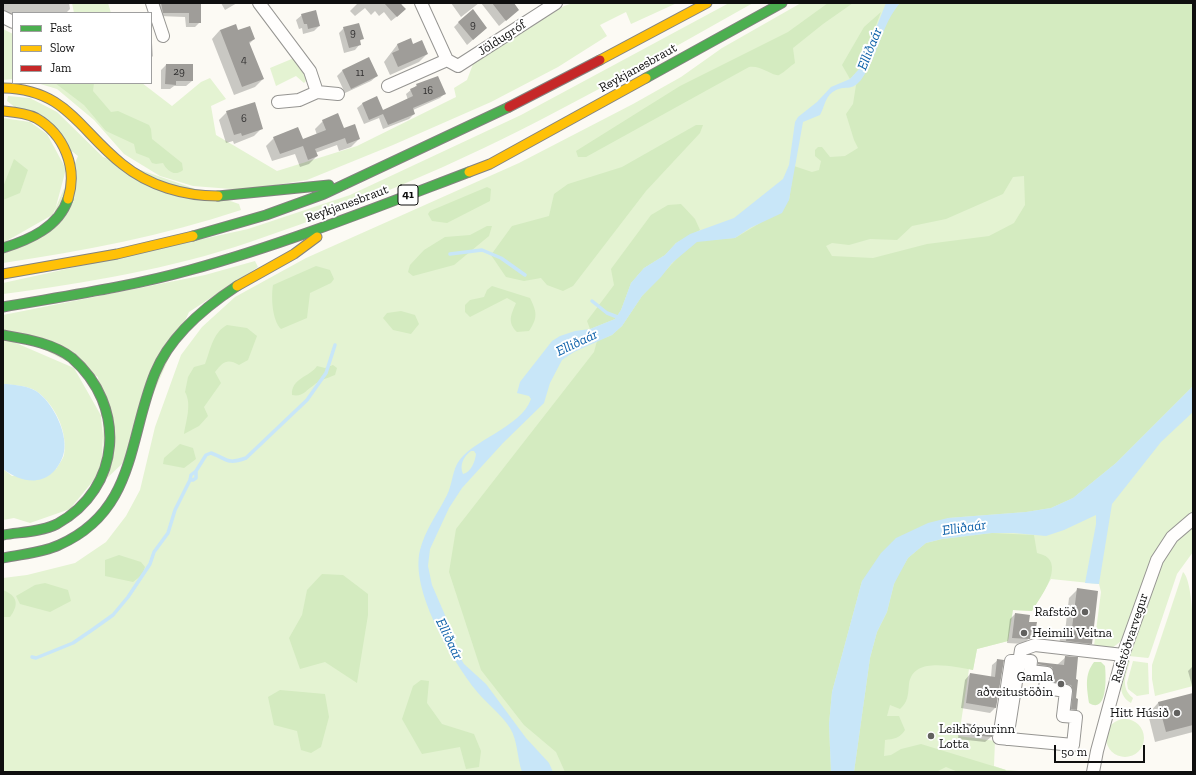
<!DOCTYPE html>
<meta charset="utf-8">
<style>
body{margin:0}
#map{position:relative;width:1196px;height:775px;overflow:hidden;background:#fcfaf4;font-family:"Zilla Slab",serif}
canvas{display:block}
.frame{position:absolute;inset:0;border:4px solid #0f0f0f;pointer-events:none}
.legend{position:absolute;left:12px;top:12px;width:140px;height:72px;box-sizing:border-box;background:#fff;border:1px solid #9f9f9f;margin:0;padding:5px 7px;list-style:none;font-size:12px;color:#0f0f0f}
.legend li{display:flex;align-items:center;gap:8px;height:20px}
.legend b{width:20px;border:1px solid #9f9f9f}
.scale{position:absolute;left:1054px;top:745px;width:91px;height:18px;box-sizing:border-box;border:2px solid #0f0f0f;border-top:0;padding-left:5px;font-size:12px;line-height:14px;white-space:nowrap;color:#0f0f0f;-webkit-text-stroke:3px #fff;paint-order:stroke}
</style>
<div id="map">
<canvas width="1196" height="775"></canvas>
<div class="frame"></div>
<ul class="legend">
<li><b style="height:5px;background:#4caf50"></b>Fast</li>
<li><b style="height:5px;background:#ffc107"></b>Slow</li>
<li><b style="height:5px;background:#c62828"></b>Jam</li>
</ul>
<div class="scale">50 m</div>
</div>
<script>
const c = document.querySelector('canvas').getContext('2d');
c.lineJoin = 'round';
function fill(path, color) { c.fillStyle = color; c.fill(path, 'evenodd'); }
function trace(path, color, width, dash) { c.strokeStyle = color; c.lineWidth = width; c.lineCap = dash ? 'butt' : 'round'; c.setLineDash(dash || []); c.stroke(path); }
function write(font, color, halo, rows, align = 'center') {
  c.font = font + ' "Zilla Slab",serif'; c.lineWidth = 4; c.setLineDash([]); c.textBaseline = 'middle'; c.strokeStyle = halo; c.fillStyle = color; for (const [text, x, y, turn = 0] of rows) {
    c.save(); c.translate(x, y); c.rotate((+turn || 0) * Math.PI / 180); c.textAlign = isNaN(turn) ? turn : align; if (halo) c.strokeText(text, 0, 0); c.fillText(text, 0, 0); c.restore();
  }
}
fill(new Path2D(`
 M72 3H108L111 13H74Z
 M573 3H677L631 24 626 12 600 25 607 36 558 67 491 102 393 145 307 180 244 190 193 186 160 176 124 154 94 120 57 89 37 83H142L172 106 201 82 210 78 226 99 211 106 216 135 277 171 357 146 456 97 454 88 467 80 473 64 564 6Z
 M729 3H753C651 60 550 119 443 167 380 195 315 220 250 242 170 269 86 283 3 294V283L248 229 350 195 521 115Z
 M801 3H1193V511L1169 532 1124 639 1112 648 1094 646 1101 592 1099 584 1051 579 1032 611 1012 610 1008 641 977 649 973 670 969 669 959 736 995 741 994 766 1006 770 1032 772H3V578L27 575 75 563 106 542 126 516 140 490 155 427 181 355 202 327 235 297 306 258 519 163 633 104 681 77 722 48Z
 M3 29 13 34V79L3 80Z
 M294 58 304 70 308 79 304 83 296 76 276 86 270 68Z
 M8 96 30 98 57 112 103 157 239 204 241 210C163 236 84 251 3 263V254L44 235 78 156 7 101Z
 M3 118 30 122 47 134 66 169 54 214 3 243Z
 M255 261 258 267 189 312 123 463 106 479 98 377 3 329V315L205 275Z
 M3 340H9L74 368 103 419 102 470 70 509 30 523 14 518 3 520V469L12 476 56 469C59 464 63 459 64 455 68 432 55 404 36 391 29 386 12 385 3 384Z
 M1193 525V552L1177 574 1149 657 1148 658 1129 656 1158 570 1168 551Z
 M1183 572C1196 584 1193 665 1193 686L1155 696 1152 679V665Z
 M1128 660 1130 661C1126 675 1120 688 1133 698L1131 703C1114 693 1123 675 1128 660Z
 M1133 661 1148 663 1149 694 1137 696 1128 689 1127 683Z
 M1106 738a19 19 0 1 1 38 0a19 19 0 1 1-38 0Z`), '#e4f3d2');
fill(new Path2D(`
 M828 3H853L823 24 793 48 795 63C790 66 785 72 779 75 774 77 761 65 749 67L586 157H578L576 151 680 86 788 32Z
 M900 3H1193V386L1116 463 1073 498 1051 508 1026 512 948 518 862 581 832 692 829 724 831 772H565L556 752 524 725 481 670 449 572 456 529 594 352 597 341 612 335 622 326 642 296 685 250 697 241 735 238 760 223 789 200 794 166 812 172 819 170 821 161 815 156V150L818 147H822L830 157 845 156 858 148 854 140 846 114 853 104 856 85 871 63 882 32 893 11ZM1024 176 1025 205 1014 223 989 236 927 244 873 258 832 256 826 246 832 243 849 245 870 239 897 240 912 226 946 219 1003 194 1013 177Z
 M881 12 860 68 850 79 842 65 864 27Z
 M55 83H94L93 91 111 112 118 111 149 125 151 129 152 139 182 163 183 170C175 177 167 171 163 163L156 164 152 163 149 158 136 153 134 144 106 131 84 105Z
 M696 125H703L700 133 646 191 573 286 563 291 547 285 541 278 524 281 506 277 491 255 512 226 549 216 554 194 568 184 622 167Z
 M14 159 28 170 20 193 3 200V187Z
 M487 187 491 189 490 201 447 223 432 221 428 214 430 211Z
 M681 204 695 219 700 230 676 243 665 255 644 268 631 283 621 310 615 319 590 329 587 321 614 285 611 269 651 215 668 205Z
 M487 226H492L489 236 454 265 413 276 408 272 410 265 424 250 445 237 470 235Z
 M316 266 330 270 334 279 331 283 310 293 307 318 281 329C272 320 271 297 273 285Z
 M492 286 530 298C537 312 538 318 529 331L517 332C507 322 511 315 516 303L507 298 470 317 465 312V305L470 300 484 297 487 290Z
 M401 311 415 315 419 324 411 334 393 330 383 318 387 313Z
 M227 325 247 328 257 336 248 360 239 365C227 358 223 362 215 372L221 383 204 407 208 416 199 426 184 434C186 421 192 404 185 392L188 377 194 367 205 364C210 351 213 332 227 325Z
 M333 365 337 368 335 375C328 378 319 380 314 385 305 391 303 397 292 395 291 378 310 377 317 366L325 368Z
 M180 444 193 448 196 459 184 468 163 464 164 458Z
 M992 533 1034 535 1037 553C1040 554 1045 555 1048 558 1061 571 1039 599 1032 611L1013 610 1008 641 977 649 973 670C953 667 913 656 909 684 908 695 908 702 900 709L890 705 887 716H899L905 730C900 738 894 739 885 740L884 756 891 755 901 749 921 744 1006 770 1005 772H958L946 767 936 772H854L870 658 877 632 887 612 894 584 898 575 908 558 926 543 942 539Z
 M119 555 141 562 145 567 142 575 133 582 105 576V560Z
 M322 574 343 575 368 594V615L357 683 325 662 300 669 289 638 302 615 307 590Z
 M45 583 68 590 71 601 50 612 20 604 16 596 35 585Z
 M3 590C18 596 19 605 10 617H3Z
 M1094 662H1101L1105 666C1106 675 1108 715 1089 703 1087 688 1084 675 1094 662Z
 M421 680 429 681 427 703 442 724 474 734 481 751 479 767 466 769 460 747 422 754 402 719 413 686Z
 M280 690 325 694 329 717 321 747 311 753 301 750 297 731 274 725 268 697Z`), '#d4ebc0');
fill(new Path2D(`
 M886 3H900C881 25 878 57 861 80 850 92 847 85 836 90 825 95 825 106 820 115L803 122 789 200 782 213 750 228 735 238 697 242 672 263 661 277 642 296 622 326 612 335 574 352 562 360 550 383 544 403 503 443 462 488 449 508 430 549 428 566 432 585 448 622 457 652 464 664 486 684 526 738 549 763 553 772H522C517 758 518 741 510 728 502 715 484 701 474 688 450 656 410 590 420 550 425 530 438 513 447 495 452 485 452 474 457 464 470 440 521 428 531 399L529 396 517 393 520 382 552 341 560 336 575 331 590 329 615 319 621 310 631 283 644 268 665 255 676 243 690 234 734 218 783 179 789 165 795 122 798 117 817 102 831 87 850 79 860 68ZM471 451H474L476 454C475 462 471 472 463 474 459 465 464 456 471 451Z
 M3 384C12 384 28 386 36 391 53 402 70 436 63 456 52 486 25 486 3 469Z
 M1193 386V412L1161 442 1112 504 1099 584 1085 583 1096 524V515L1064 530 1046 536 1014 533H992L942 539 926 543 908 558 894 584 887 612 877 632 870 658 854 772H831L829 724 832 692 862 581 881 553 896 538 928 523 948 518 1026 512 1051 508 1073 498 1116 463Z`), '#c8e6f8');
fill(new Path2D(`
 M3 3H69L70 9 66 13H13V25L3 23Z
 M157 3H200V22L195 27H186L185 17 159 16Z
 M221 3H237L225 10Z
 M358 3H404L401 5 400 14 391 21 384 12 379 16 375 11 371 15 365 8 355 16 350 11Z
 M451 3H479L461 17Z
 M481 3H513L518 10 499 26Z
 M302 15 319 26 314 31 303 34 302 28 299 29 296 20Z
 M459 22 486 28 467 45 454 27Z
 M344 28 362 38 360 41V44L355 50 344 53 339 33Z
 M151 29 153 56 151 58Z
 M220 30 238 32 254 39 249 44 263 79 255 87 234 95 212 39Z
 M397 45H413L427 54 419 62 390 75 384 62Z
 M166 65 192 81 186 86H174L170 89H161V70Z
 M342 71 377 76 371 81 345 93 337 76Z
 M417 85 445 93 440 98 413 110 414 114 409 119 383 129 379 118 364 124 357 108 362 104 376 98 382 112 408 100 406 94Z
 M227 112 262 128 254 136 234 144 233 141 226 143 219 120Z
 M323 121 359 139 351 147 339 151 337 145 315 153 317 156 309 164 300 167 295 154 272 161 266 146 274 138 302 140 317 135 315 129Z
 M1077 590 1091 643 1083 651 1059 649 1060 637 1065 632 1069 598Z
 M1015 614 1028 622 1034 632 1024 644 1007 643 1010 619Z
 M1066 657 1076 709 1068 717 1065 696 1046 678 1031 671 1039 663 1057 665Z
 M998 660 1002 661 995 708 990 713 961 708 965 680 970 674 991 677 992 665Z
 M1193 666V689L1188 671Z
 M1193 694V732L1155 742 1148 714 1158 703Z
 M964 724 991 737 985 742 958 739 959 730Z`), '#0003');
trace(new Path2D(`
 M450 254 482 250 501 258 525 275
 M592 301 607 313 620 318
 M190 480 191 475 196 471
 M32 657 36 658 73 643 92 630 113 615 128 597 150 564 154 552 168 533 175 510 190 480H193L196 478V471L206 455 211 453C228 459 226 465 246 458L307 400 326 373 335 345`), '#c8e6f8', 3.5);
fill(new Path2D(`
 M161 3H201V23H189V13H163Z
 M384 3H400L406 9 397 17Z
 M492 3H514L519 10 506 21Z
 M473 9 487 28 473 40 458 22Z
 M316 10 320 26 308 29 307 24H304L301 14Z
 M359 23 364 39 360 40 361 45 349 48 343 27Z
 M236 24 238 30 250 26 255 39 249 42 264 79 242 87 220 30Z
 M411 38 413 44 422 40 428 54 398 67 392 53 399 50 397 44Z
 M369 57 378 76 351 89 342 70Z
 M166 64H193V81H176V85L165 84Z
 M438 76 446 94 413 108 415 114 388 125 383 114 369 120 362 103 377 96 383 110 413 96 410 89 417 86 416 84Z
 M255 102 263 129 242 136 241 133 234 135 226 111Z
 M338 113 344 128 355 124 360 139 347 144 345 138 315 149 318 156 308 160 303 146 280 154 273 137 298 127 303 139 326 130 322 120Z
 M1077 588 1098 591 1092 644 1066 641 1068 628H1072Z
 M1015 613 1030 615 1029 622H1037L1035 633 1031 632 1030 639 1012 638Z
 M1065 656 1078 657 1076 679 1078 680 1076 698 1078 699 1077 710 1071 709 1073 692 1071 685 1053 682 1054 674 1052 667 1038 664V662L1064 665Z
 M997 659 1004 660 996 708 966 703 970 673 995 677Z
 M1193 693V725L1166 732 1158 702Z
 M964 723 993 727 992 737 962 734Z`), '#9f9d99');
const street = new Path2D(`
 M152 3 163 36
 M259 3 310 71 317 92
 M421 3 447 60 458 66 556 3
 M3 17 13 22
 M388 86 447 60
 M278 102 299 100 317 92 338 94
 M1011 661H1031L1030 671 1047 673 1045 688 1066 691 1063 716 1076 717 1073 745 999 738Z
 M1007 739 1021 650 1035 645 1123 655
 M1093 772 1097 751 1123 655 1157 560 1172 537 1193 519`);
const fast = new Path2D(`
 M646 78 782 3
 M218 196 329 185
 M193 236 266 215 324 194 509 107
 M3 248C29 240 59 227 68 199
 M3 307C65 296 129 287 190 270 285 244 377 207 469 172
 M3 335C26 339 53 343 72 358 127 406 122 488 57 524 41 532 20 532 3 535
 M3 558C21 554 42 553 59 545 136 511 128 439 155 373 170 336 205 307 237 286`);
const slow = new Path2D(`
 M600 60 707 3
 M3 88C66 89 79 130 122 164 149 186 184 196 218 196
 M3 111C14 112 26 113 36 118 64 134 78 168 68 199
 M469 172 490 164 646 78
 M3 274 117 254 193 236
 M237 286 294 254 317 237`);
const jam = new Path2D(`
 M509 107 600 60`);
trace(street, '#969592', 14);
trace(fast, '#83827f', 11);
trace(slow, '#83827f', 11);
trace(jam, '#83827f', 11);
trace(street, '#fffefd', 12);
trace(fast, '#4caf50', 9);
trace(slow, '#ffc107', 9);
trace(jam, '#c62828', 9);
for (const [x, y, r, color] of [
 [1085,612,4,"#62615f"],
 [1024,633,4,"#62615f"],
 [1061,684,4,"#62615f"],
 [1177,713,4,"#62615f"],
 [931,736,4,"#62615f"]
]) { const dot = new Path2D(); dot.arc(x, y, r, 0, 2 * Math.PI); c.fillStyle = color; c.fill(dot); trace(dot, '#fff', 1.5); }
write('11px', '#333232', null, [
 ["9",473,25],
 ["9",353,33],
 ["4",244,60],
 ["29",179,72],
 ["11",360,73],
 ["16",428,91],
 ["6",244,119]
]);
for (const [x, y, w] of [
 [408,195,20]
]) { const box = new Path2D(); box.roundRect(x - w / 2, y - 10, w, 20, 3); c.fillStyle = '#fff'; c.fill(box); trace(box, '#0f0f0f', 1); }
write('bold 12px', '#0f0f0f', null, [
 ["41",408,195]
]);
write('13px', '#0f0f0f', '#fff', [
 ["Jöldugróf",502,38,-33],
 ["Reykjanesbraut",638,68,-29],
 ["Reykjanesbraut",347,204,-20],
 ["Rafstöðvarvegur",1130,638,-72]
]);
write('13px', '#0f0f0f', '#fff', [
 ["Rafstöð",1077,612],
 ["Heimili Veitna",1032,633,"left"],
 ["Gamla",1053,677],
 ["aðveitustöðin",1053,692],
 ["Hitt Húsið",1169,713],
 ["Leikhópurinn",939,729,"left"],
 ["Lotta",939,744,"left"]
], 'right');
write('italic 14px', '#0f62aa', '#fff', [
 ["Elliðaár",870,49,-68],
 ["Elliðaár",577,343,-25],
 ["Elliðaár",964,528,-8],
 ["Elliðaár",449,639,64]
]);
</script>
